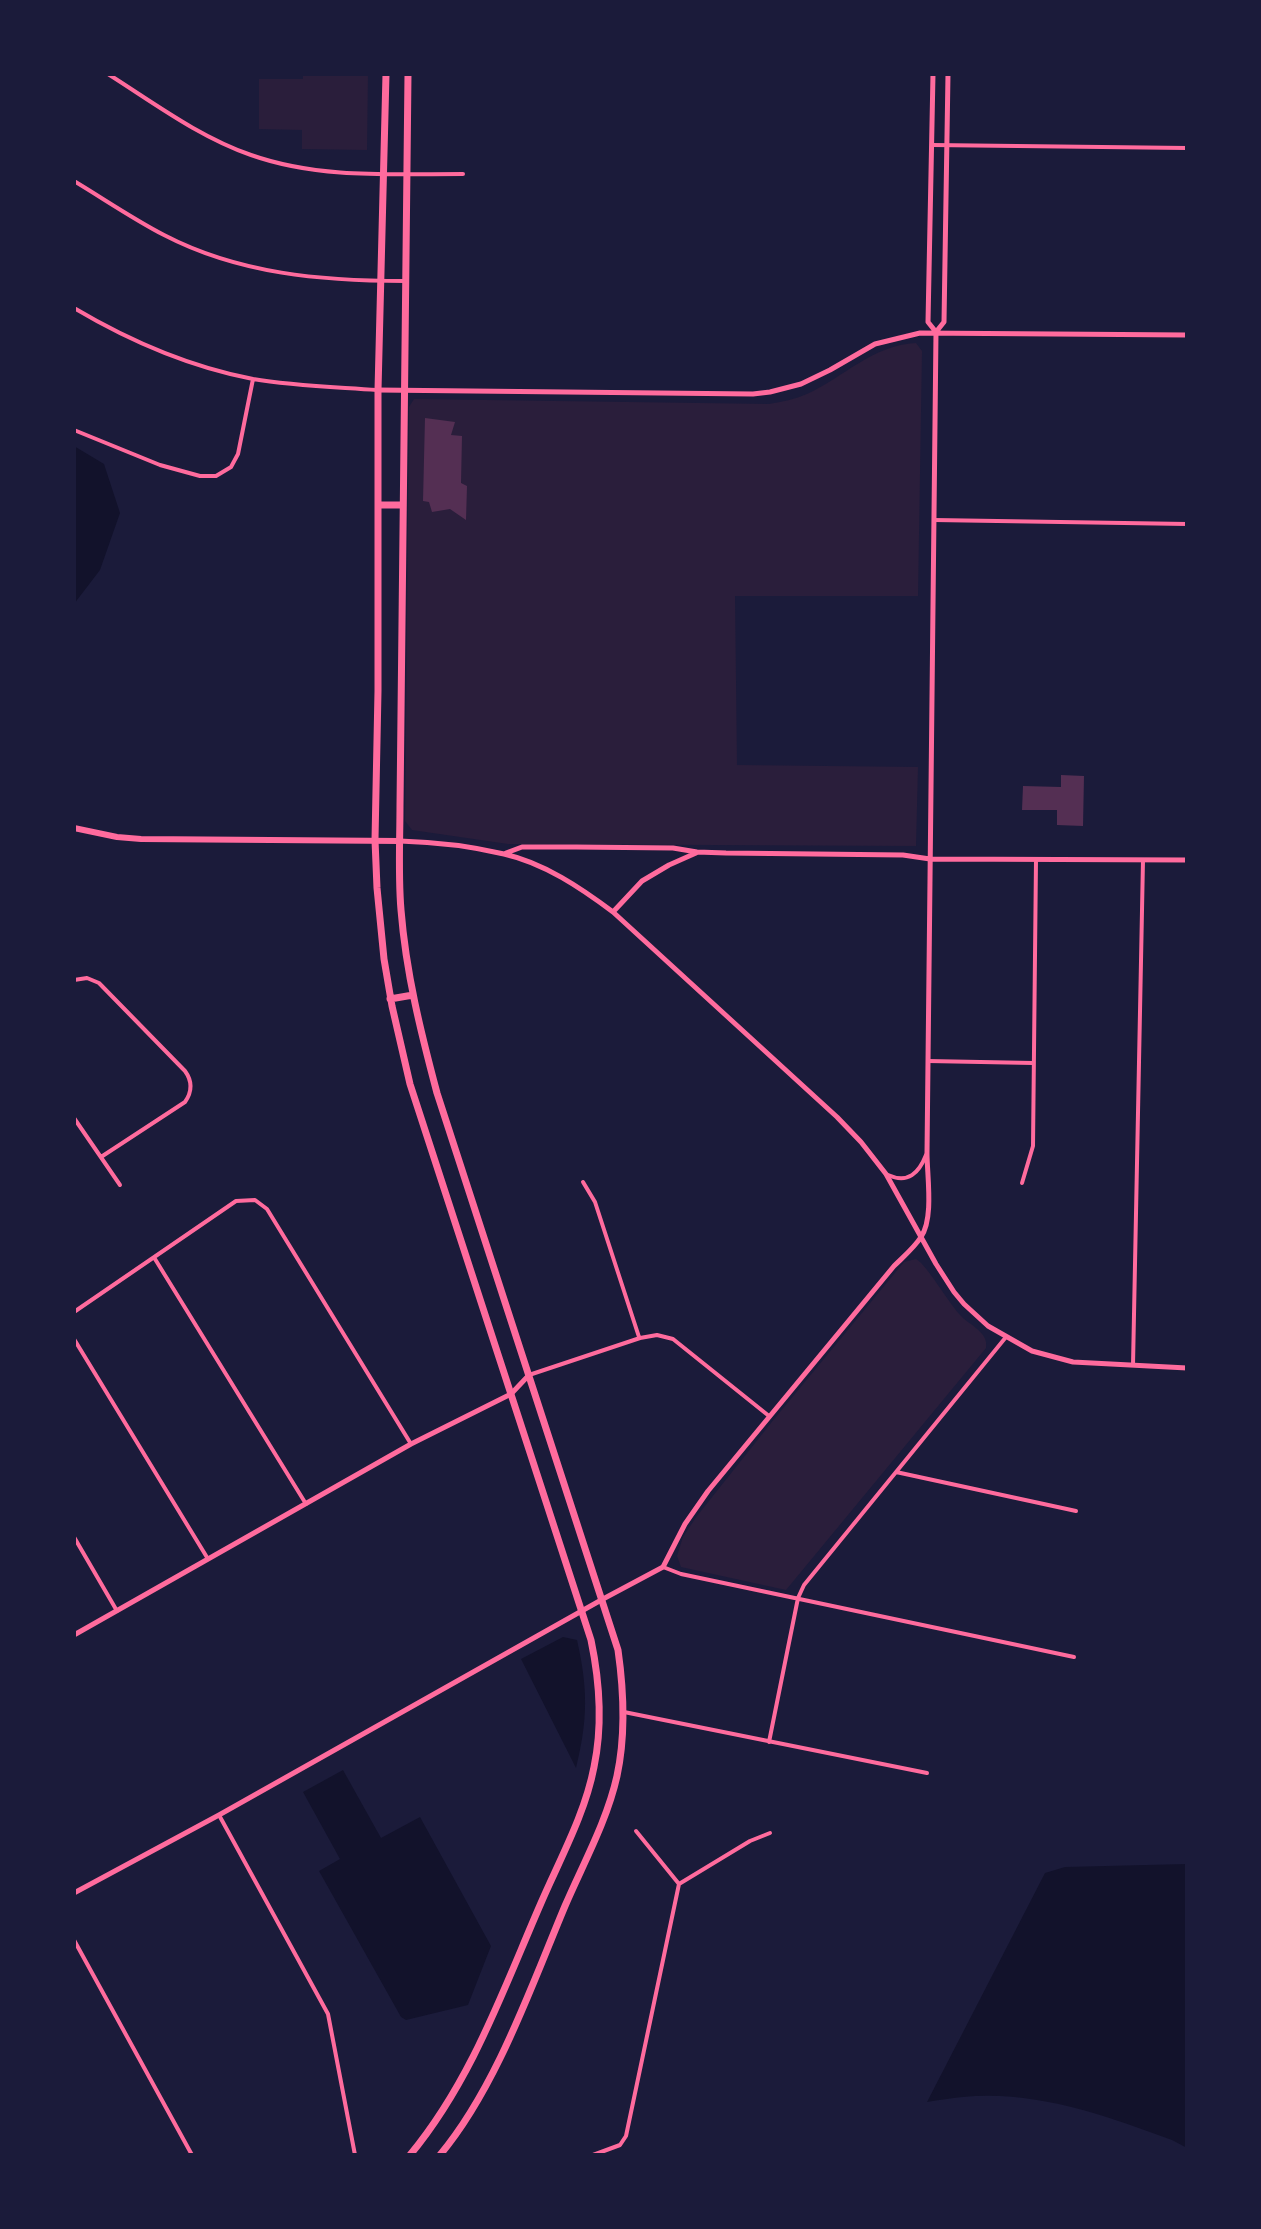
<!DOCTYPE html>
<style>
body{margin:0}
#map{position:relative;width:1261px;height:2229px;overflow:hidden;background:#1b1b3a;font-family:"Titillium Web",sans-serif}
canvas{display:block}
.frame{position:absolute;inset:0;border:76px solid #1b1b3a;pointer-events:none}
</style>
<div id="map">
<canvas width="1261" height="2229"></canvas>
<div class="frame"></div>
</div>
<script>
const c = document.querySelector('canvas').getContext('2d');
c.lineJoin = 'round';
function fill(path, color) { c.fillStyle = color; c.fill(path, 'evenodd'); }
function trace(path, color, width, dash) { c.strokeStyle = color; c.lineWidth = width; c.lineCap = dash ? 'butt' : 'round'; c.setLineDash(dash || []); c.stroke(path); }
fill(new Path2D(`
 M303 74H368L367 150 302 149V130L259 129V79H303Z
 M916 343 922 351 918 596H735L737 765 918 767 916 846 508 844 412 830 405 821 409 407 414 399 769 404C782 402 795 399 807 394 844 377 873 345 916 343Z
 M916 1259C927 1265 948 1302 960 1315 969 1325 989 1332 986 1348L786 1590 681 1567 677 1556 683 1537 697 1516 771 1423 904 1262Z`), '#2a1e3b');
fill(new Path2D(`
 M74 446 104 464 120 513 100 570 74 604Z
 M563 1637 577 1640C588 1689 588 1719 576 1768L521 1659Z
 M343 1770 381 1838 420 1817 491 1946 468 2005 406 2020 401 2017 319 1871 340 1859 303 1792Z
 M1187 1864V2148L1172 2140C1106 2116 1036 2090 963 2097 951 2098 939 2100 927 2102L1045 1873 1065 1867Z`), '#12122b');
fill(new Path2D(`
 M425 418 455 422 451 435 462 436 461 483 467 486 466 520 450 509 432 512 429 502 423 501Z
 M1061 775 1084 776 1083 826 1057 825V810H1022L1023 786 1061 787Z`), '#542f53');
trace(new Path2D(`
 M108 74C154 103 199 137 251 155 319 179 392 174 463 174
 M932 145 1187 148
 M74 181C104 199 133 219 164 235 239 274 322 281 405 281
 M74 308C128 340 190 367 253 379 293 386 336 387 377 390
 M74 430 160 465 200 476H216L231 467 238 454 253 379
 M934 520 1187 524
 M74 980 87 978 99 983 185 1071C193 1082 192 1092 185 1102L101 1157
 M928 1061 1033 1063
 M74 1118 120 1185
 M888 1175C908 1184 919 1173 926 1155
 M583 1182 595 1202 639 1337
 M1022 1183 1033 1146 1036 860
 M155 1259 306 1504
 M74 1312 236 1201 255 1200 267 1209 411 1444
 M74 1339 208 1559
 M1133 1365 1143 860
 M529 1375 640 1338 657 1335 673 1339 769 1416
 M896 1472 1076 1511
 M74 1537 117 1611
 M663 1567 681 1574 1074 1657
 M624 1712 927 1773
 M769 1742 798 1598 804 1585 1006 1337
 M219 1815 328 2014 355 2155
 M636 1831 679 1884
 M74 1940 192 2155
 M593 2155 620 2145 626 2136 679 1884 750 1841 770 1833`), '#ff6b9d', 4);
trace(new Path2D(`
 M933 74 928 322 936 332
 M378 390 753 394 770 392 801 384 830 370 875 344 920 333 1187 335
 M400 841C435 842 470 846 504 854 544 863 581 888 613 912L837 1117 861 1142 886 1174 936 1264 954 1292 964 1304 988 1326 1032 1351 1073 1362 1187 1368
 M506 853 522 847H576L673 848 697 852 726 853 903 855 930 859 1187 860
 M613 912 642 881 669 865 696 853
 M74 1635 411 1444 511 1394 529 1375
 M74 1893 219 1815 603 1599 663 1567 685 1524 708 1491 894 1266C903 1257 914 1248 921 1237 934 1218 927 1176 927 1153L936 332 944 322 948 74`), '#ff6b9d', 5);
trace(new Path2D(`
 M74 828 117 837 141 839 400 841`), '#ff6b9d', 6);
trace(new Path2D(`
 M386 74 378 390V691L375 840 377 888 384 959 392 1006 410 1084 591 1640C600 1683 603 1724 594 1767 585 1814 560 1859 541 1903 503 1990 472 2080 410 2155
 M408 74 400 805C400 840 398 875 401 910 406 973 421 1033 437 1093L618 1650C624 1692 626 1734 617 1776 607 1821 583 1864 565 1906 531 1987 496 2088 440 2155
 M378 505H403
 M390 999 413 995`), '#ff6b9d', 7);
</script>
